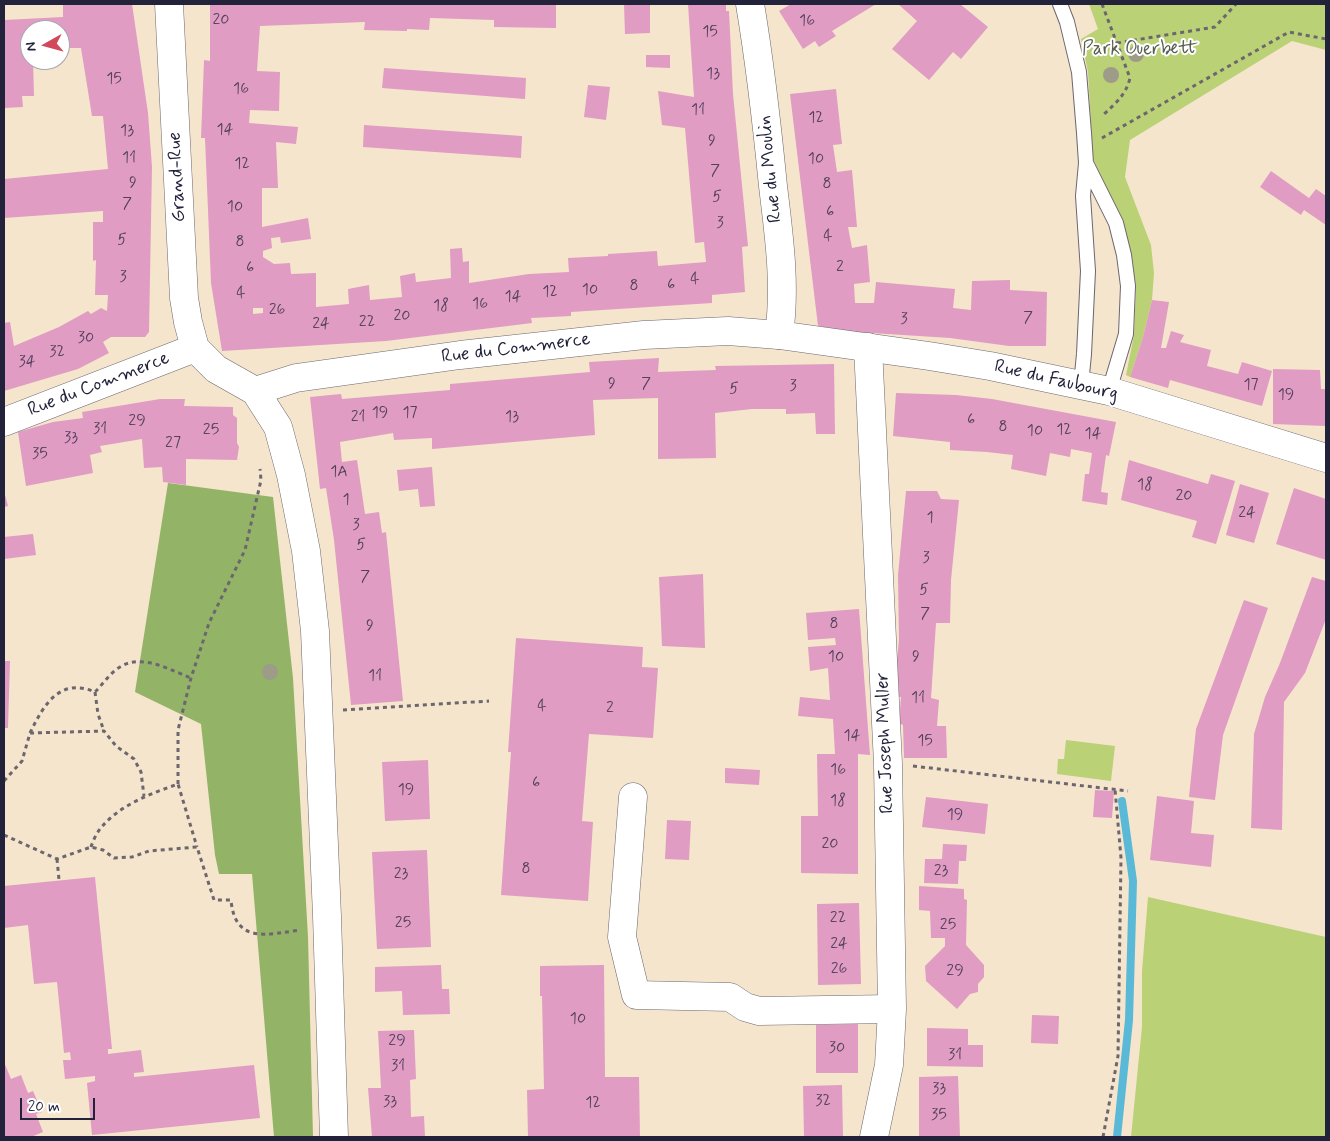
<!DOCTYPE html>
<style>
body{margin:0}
#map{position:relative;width:1330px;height:1141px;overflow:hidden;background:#f5e5cd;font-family:Mynerve,sans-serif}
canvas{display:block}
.frame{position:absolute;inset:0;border:5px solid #22223b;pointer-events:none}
.north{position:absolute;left:20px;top:20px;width:50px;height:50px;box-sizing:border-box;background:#fff;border:1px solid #a7a7b1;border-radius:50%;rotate:263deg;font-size:14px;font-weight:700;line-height:20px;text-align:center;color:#22223b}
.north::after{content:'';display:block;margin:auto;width:18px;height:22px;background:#d1495b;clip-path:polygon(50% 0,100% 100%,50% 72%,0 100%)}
.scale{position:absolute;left:20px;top:1098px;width:75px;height:22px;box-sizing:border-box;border:2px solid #22223b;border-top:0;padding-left:6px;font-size:15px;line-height:18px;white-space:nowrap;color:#22223b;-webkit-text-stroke:4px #fff;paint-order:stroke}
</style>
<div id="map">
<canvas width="1330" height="1141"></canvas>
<div class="frame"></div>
<div class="north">N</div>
<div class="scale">20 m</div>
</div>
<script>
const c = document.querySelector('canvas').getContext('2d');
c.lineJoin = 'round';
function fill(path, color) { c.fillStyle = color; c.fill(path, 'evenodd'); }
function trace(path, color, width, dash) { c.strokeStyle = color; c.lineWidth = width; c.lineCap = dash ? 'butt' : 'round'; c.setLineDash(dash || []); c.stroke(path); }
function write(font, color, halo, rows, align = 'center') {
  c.font = font + ' Mynerve,sans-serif'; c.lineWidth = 4; c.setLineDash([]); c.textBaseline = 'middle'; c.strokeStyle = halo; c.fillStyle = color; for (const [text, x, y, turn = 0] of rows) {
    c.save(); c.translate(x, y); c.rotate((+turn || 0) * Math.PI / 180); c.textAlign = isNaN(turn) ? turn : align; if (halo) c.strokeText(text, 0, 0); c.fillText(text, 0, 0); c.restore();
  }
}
fill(new Path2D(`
 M1089 4H1326V50L1292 41 1130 140 1125 177 1151 245 1154 273 1152 300 1143 337 1130 377 1126 375 1134 335 1136 287 1131 252 1122 220 1093 159 1088 72 1081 39 1098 29Z
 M1066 740 1115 746 1111 781 1057 774 1058 759H1064Z
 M1148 897 1326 937V1137H1131L1142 1027V971Z`), '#bad176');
fill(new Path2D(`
 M168 483 273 497 293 678 308 937 313 1137H274L252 874H219L215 855 201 724 135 692Z`), '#93b367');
trace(new Path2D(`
 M1117 1137 1129 1020 1133 881 1122 801`), '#59b9d7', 8);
fill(new Path2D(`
 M63 4H132L148 113 152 167 149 332 145 337H111L103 342 109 353 78 369 4 391V323L10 322 14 346 59 327 88 311 91 314 101 308 107 311 108 295H95L96 260 93 261V222H103V211L4 218V179L108 169 103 116H92L81 48H60V30H30V60H33L34 96H22L23 107 4 108V20L63 17Z
 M210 4H556V28L494 27V20L430 18 429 30 407 29V31L364 30 365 22 260 26 257 71 280 72 279 111 250 110 249 123 298 127 296 144 276 142 278 188H262V227L308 218 311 239 281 243 280 237 271 238 272 248 263 251V257L274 264 290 263 291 274 316 273V307L349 304 348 289 369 285 370 300 402 297 400 276 415 273 416 282 451 278 450 249 462 248 463 262 469 261V283L529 274 569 272 568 258 608 256V254L657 251 658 266 706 262 704 242 695 243 685 128 662 125 658 91 694 97 688 4H726V11H729L733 94 748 246 742 247 745 292 712 295V303L571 312V316L531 318 532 323 386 341 222 351 211 283 205 138H201L204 60 210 61ZM253 308H263V313L253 314Z
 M624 4H650V33L625 34Z
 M791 4H876L832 31 836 36 819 47 815 41 803 49 779 11Z
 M898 4H960L988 27 961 59 953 52 929 80 892 49 917 21Z
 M646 55H670V68L646 67Z
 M384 68 526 78 525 99 382 88Z
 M588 85 610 87 606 120 584 117Z
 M836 89 842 144 833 145 837 172 852 170 857 227H848L852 248 867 245 870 282 854 284 855 303H874L876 282 955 289 953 308 971 310 972 281 1010 280V290L1047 292 1046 346H1009L950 338 856 332 818 326 790 94Z
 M364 125 522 136 521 158 363 147Z
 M1271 171 1309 198 1316 189 1326 196V225L1304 210 1301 215 1260 187Z
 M1152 300 1169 302 1161 348H1166L1171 331 1184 335 1180 342 1211 350 1207 366 1238 374 1242 362 1272 371 1262 406 1170 380 1168 388 1130 377 1143 337Z
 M659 358 658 372 716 370 715 366 834 364 835 434H816L815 413 786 414V409H752L715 413 716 458 658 459V398L593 400 595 435 432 449V438L394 440 393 433 340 442 342 462 357 460 365 514 379 512 382 533 386 532 403 701 351 705 334 540 326 488 320 489 310 397 341 394 342 399 450 390V384L590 372 589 362Z
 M1273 369 1320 370 1321 389H1326V426L1273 424Z
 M896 393 956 395 992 399 1116 422 1109 456 1106 455 1101 492 1108 493 1107 505 1082 501 1085 474H1089L1092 453 1071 449 1070 457 1050 453 1046 476 1011 469 1013 455 987 452 950 450V442L893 436Z
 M160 399H185L184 406 233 407V415L237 418V443L239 447 237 460 186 459V485L163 482 162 467 144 468 142 439 100 446 102 452 90 455 93 473 26 486 18 432 53 422 83 418 82 412Z
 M1129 460 1208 484 1211 474 1235 481 1216 544 1192 537 1197 521 1121 500Z
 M432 467 435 506 420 507 418 489 399 491 397 470Z
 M1240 484 1269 493 1254 543 1226 535Z
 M1294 488 1326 499V560L1276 544Z
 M4 491 8 506 4 507Z
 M906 491H937L941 499 959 500 951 580 950 623H936L931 698 939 700 937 726H946L947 758H904L903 725 899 723 901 697 894 696 899 639 898 575Z
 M33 534 36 555 4 559V537Z
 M703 574 705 648 662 646 659 577Z
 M1312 577 1326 581V619L1305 673 1284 702 1282 830 1251 828 1254 734 1265 697 1280 663Z
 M1244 600 1268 608 1223 735 1215 800 1189 797 1196 729Z
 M859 609 870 755 858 754V874L801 873V816H818L817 754H835L833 719 798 716 800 697 830 700 828 668 810 671 808 647 836 645 835 638 808 640 806 613Z
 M516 638 643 647 642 667 658 668 653 738 589 734 582 821 593 822 588 901 501 895 511 752H508Z
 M4 661H10L8 728H4Z
 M428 760 430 819 385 821 382 762Z
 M725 768 760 770 759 785 725 783Z
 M1095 790 1114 791 1112 818 1093 817Z
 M1157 796 1194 801 1191 833 1214 835 1211 867 1150 860Z
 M926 797 988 804 985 834 922 827Z
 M667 820 691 821 689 860 665 859Z
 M943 844 967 845 966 861H959L958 884 924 883 925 859H942Z
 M427 850 431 947 377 949 372 852Z
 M95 877 112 1049H108V1054L141 1050 144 1072 134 1073V1077L254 1065 260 1118 92 1135 87 1083 95 1081V1076L65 1079 63 1060H71L70 1052 64 1053 57 982 34 984 28 925 4 928V886Z
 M919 886 964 889V899L967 900 966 945 984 965V977L978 984V992L970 994 957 1009 926 981 925 966 945 946V938H931L930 911 919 910Z
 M859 903 861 984 818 985 817 904Z
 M441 965 442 989H449L450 1014 403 1015 402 991 375 992V967Z
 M604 965 605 1077H639L640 1137H528L527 1090 544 1089 542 996H540V966Z
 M1032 1015 1059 1016 1058 1044 1031 1043Z
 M858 1024V1073H816V1025Z
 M927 1028 968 1029V1045H983V1067L927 1066Z
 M414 1030 416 1079 410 1080 411 1117 424 1116 425 1137H372L368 1088H381L378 1031Z
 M4 1062 11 1079 21 1075 28 1093 33 1091 42 1112 36 1114 43 1132 31 1137H4Z
 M958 1076 960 1137H919V1077Z
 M842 1085 843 1137H804L803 1086Z`), '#e09cc2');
const lane = new Path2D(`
 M1060 4 1067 22 1079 72 1084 133 1086 163 1083 196 1088 271 1084 354 1081 385
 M1086 163 1116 223 1124 255 1128 286 1126 334 1109 391`);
const street = new Path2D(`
 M750 4C760 64 767 125 773 186 779 236 786 285 779 335
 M868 347 888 764 892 1009 889 1065 874 1137
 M633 797 622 937 636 995 730 997 745 1007 759 1011 892 1009`);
const secondary = new Path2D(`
 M255 391 296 378 460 355 644 335 728 331 779 335 929 356 990 366 1109 391 1326 458
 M4 422 195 348`);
const primary = new Path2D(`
 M169 4 184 298 188 322 195 348 216 369 255 391 278 427 291 475 306 551 315 631 327 916 334 1137`);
trace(lane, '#6c666e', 16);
trace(street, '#6c666e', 29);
trace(secondary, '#6c666e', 29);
trace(primary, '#6c666e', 29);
trace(new Path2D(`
 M1102 4 1130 78C1126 95 1115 104 1103 115
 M1117 43 1215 27 1236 4
 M1102 138 1289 32 1326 39
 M95 692 98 714 104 731
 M343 710 489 701
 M30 733C44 704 60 677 95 692 103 684 111 672 120 667 142 653 170 670 191 678
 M913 766 1128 791
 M4 781 22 761 30 733 104 731 116 746 134 759 141 772 144 796
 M178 784V730L191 678 209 623 245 550 261 480 260 469
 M4 835 57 859 91 847 103 850 114 858 132 857 149 851 197 847 214 900H231C235 945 268 934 301 930
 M91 847C93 841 96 834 100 829 119 805 150 794 178 784L197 847
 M57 859 59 880
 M1103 1137 1118 1056 1121 858 1115 789`), '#6c666e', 3, [4, 4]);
trace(lane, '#fff', 14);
trace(street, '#fff', 28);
trace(secondary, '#fff', 28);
trace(primary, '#fff', 28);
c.fillStyle = '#9e9b88';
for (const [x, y] of [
 [1136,54],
 [1111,75],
 [270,672]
]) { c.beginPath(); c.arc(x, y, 8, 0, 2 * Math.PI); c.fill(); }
write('16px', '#52405d', null, [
 ["20",221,21],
 ["16",807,22],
 ["15",710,33],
 ["13",713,75],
 ["15",114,80],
 ["16",241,90],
 ["11",698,111],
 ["12",816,119],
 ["14",225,131],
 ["13",127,132],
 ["9",712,142],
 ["11",129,159],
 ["10",816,160],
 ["12",242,165],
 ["7",715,172],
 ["9",133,184],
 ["8",827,185],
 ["5",717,198],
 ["7",127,205],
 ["10",235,208],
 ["6",830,213],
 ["3",720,224],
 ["4",828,237],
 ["5",122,241],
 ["8",240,243],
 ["2",840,268],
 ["6",250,269],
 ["3",123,278],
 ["4",695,280],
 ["6",671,286],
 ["8",634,287],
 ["10",590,291],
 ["12",550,293],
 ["4",241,294],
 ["14",513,298],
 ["16",480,305],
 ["18",441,307],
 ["26",277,311],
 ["20",402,317],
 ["7",1028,319],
 ["3",904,320],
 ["22",367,323],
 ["24",321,325],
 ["30",86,339],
 ["32",57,353],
 ["34",27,363],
 ["9",612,385],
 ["7",646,385],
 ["17",1251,386],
 ["3",793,387],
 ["5",734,390],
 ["19",1286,396],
 ["19",380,414],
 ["17",410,414],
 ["21",358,418],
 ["13",512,418],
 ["6",971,421],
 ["29",137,422],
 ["8",1003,428],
 ["31",100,430],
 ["25",211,431],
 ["12",1064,431],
 ["10",1035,432],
 ["14",1093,435],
 ["33",71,439],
 ["27",173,444],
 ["35",40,455],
 ["1A",339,473],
 ["18",1145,486],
 ["20",1184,497],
 ["1",346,501],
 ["24",1247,514],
 ["1",930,519],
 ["3",356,526],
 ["5",361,546],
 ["3",926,559],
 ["7",365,578],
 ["5",924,591],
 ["7",925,615],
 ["8",834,625],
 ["9",370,627],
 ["10",836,658],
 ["9",916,658],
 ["11",375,677],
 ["11",918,699],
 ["4",542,707],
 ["2",610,709],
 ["14",852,737],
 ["15",925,742],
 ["16",838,771],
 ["6",536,784],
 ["19",406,791],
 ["18",838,802],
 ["19",955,816],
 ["20",830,845],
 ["8",526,870],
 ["23",941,872],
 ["23",401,875],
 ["22",838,919],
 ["25",403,924],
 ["25",948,926],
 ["24",839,945],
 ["26",839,970],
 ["29",955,972],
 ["10",578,1020],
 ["29",397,1042],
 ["30",837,1049],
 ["31",955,1056],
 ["31",398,1067],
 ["33",939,1090],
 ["32",823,1102],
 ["33",390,1103],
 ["12",593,1104],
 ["35",939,1116]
]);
write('19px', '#575f50', '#fff', [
 ["Park Ouerbett",1140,50]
]);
write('19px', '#22223b', '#fff', [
 ["Rue du Moulin",771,169,-96],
 ["Grand-Rue",178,177,-93],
 ["Rue du Commerce",516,349,-7],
 ["Rue du Faubourg",1056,381,13],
 ["Rue du Commerce",99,385,-21],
 ["Rue Joseph Muller",886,743,-92]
]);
</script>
